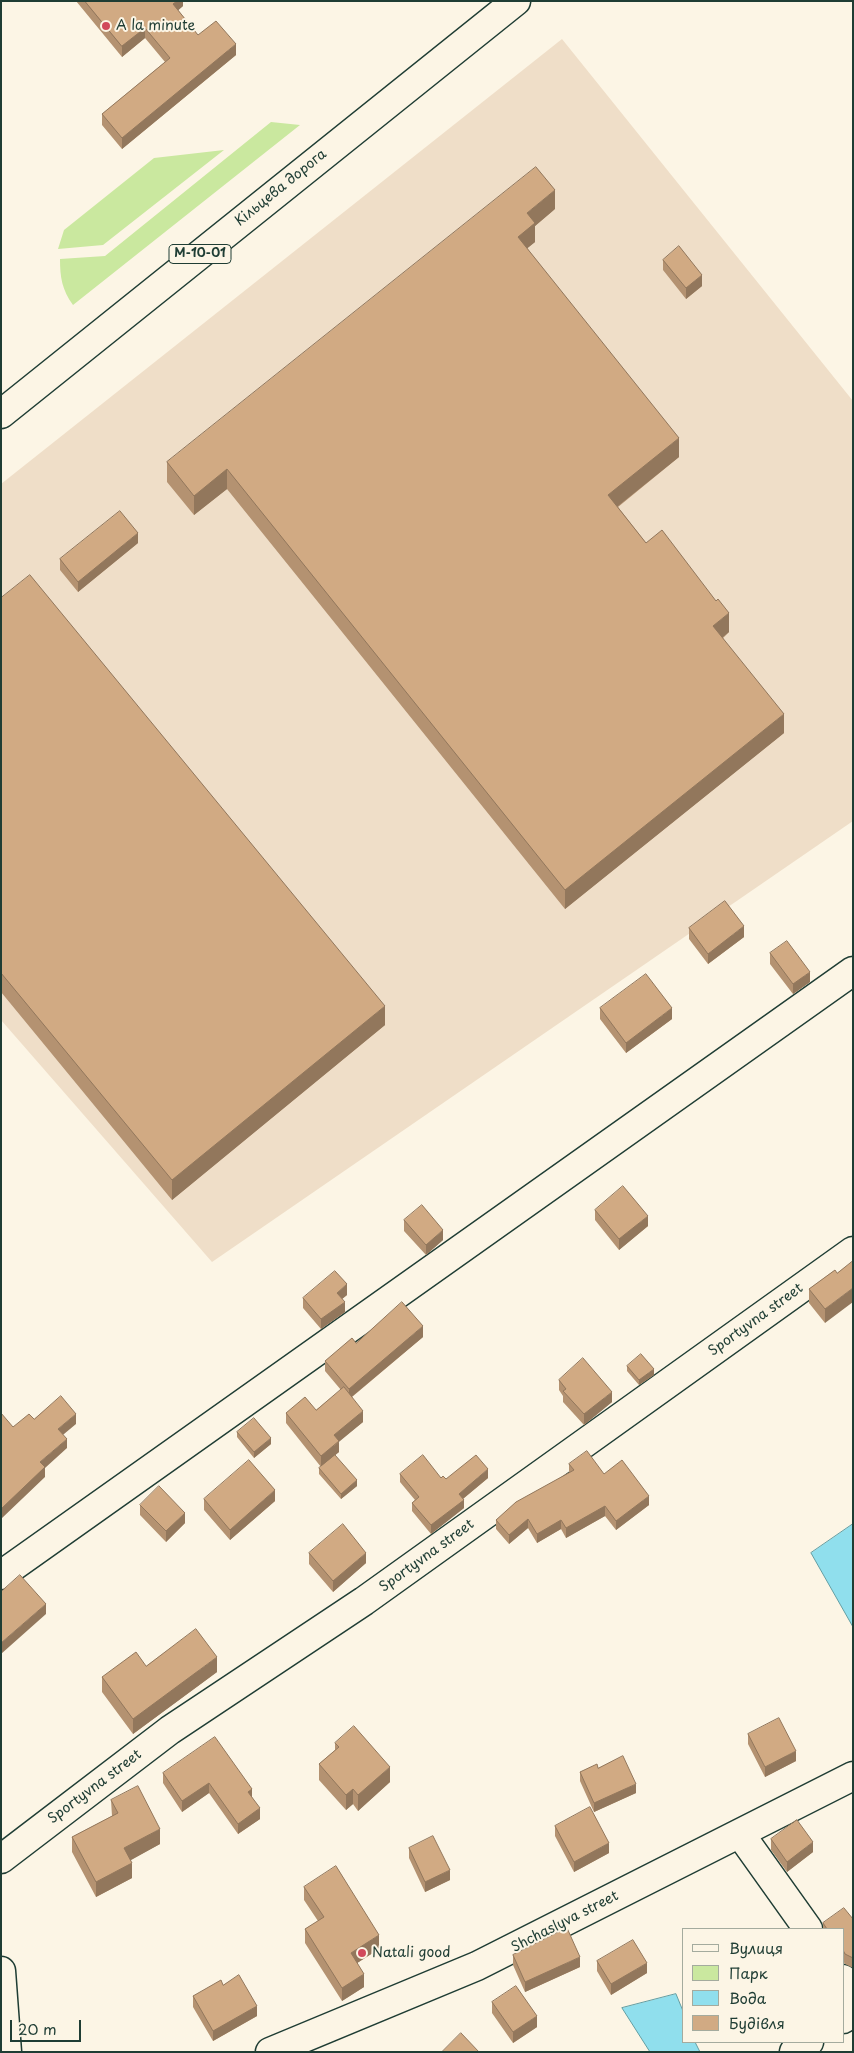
<!DOCTYPE html>
<meta charset="utf-8">
<style>
body{margin:0}
#map{position:relative;width:854px;height:2053px;overflow:hidden;background:#fcf5e5;font-family:"Playpen Sans",sans-serif}
canvas{display:block}
.frame{position:absolute;inset:0;border:2px solid #1f3d34;pointer-events:none}
.legend{position:absolute;left:682px;top:1928px;width:162px;height:115px;box-sizing:border-box;background:#fcf5e5;border:1px solid #a4ab9e;margin:0;padding:6px 9px;list-style:none;font-size:15px;color:#1f3d34}
.legend li{display:flex;align-items:center;gap:10px;height:25px}
.legend b{width:25px;border:1px solid #a4ab9e}
.scale{position:absolute;left:10px;top:2020px;width:71px;height:22px;box-sizing:border-box;border:2px solid #1f3d34;border-top:0;padding-left:6px;font-size:15px;line-height:18px;white-space:nowrap;color:#1f3d34;-webkit-text-stroke:4px #fcf5e5;paint-order:stroke}
</style>
<div id="map">
<canvas width="854" height="2053"></canvas>
<div class="frame"></div>
<ul class="legend">
<li><b style="height:6px;background:#fcf5e5"></b>Вулиця</li>
<li><b style="height:14px;background:#cae89f"></b>Парк</li>
<li><b style="height:14px;background:#90dfed"></b>Вода</li>
<li><b style="height:14px;background:#d1aa83"></b>Будівля</li>
</ul>
<div class="scale">20 m</div>
</div>
<script>
const c = document.querySelector('canvas').getContext('2d');
c.lineJoin = 'round';
function fill(path, color) { c.fillStyle = color; c.fill(path, 'evenodd'); }
function trace(path, color, width, dash) { c.strokeStyle = color; c.lineWidth = width; c.lineCap = dash ? 'butt' : 'round'; c.setLineDash(dash || []); c.stroke(path); }
function write(font, color, halo, rows, align = 'center') {
  c.font = font + ' "Playpen Sans",sans-serif'; c.lineWidth = 4; c.setLineDash([]); c.textBaseline = 'middle'; c.strokeStyle = halo; c.fillStyle = color; for (const [text, x, y, turn = 0] of rows) {
    c.save(); c.translate(x, y); c.rotate((+turn || 0) * Math.PI / 180); c.textAlign = isNaN(turn) ? turn : align; if (halo) c.strokeText(text, 0, 0); c.fillText(text, 0, 0); c.restore();
  }
}
fill(new Path2D(`
 M562 39 853 401V821L212 1262 1 1020V484Z`), '#efdec8');
fill(new Path2D(`
 M271 122 300 125 73 305C62 290 60 277 60 259L105 256Z
 M224 150 103 245 58 249 64 230 154 158Z`), '#cae89f');
const water = new Path2D(`
 M853 1524V1627L811 1553Z
 M676 1994 683 2011V2042H695L700 2052H650L622 2008Z`);
fill(water, '#90dfed');
trace(water, '#639ea3', 1);
const minor = new Path2D(`
 M1 1575 853 971
 M741 1835 808 1929
 M1 1859 170 1730 364 1601 853 1251
 M1 1971 7 2052
 M843 1979 853 1993
 M843 2019 853 2012
 M270 2052 477 1966 853 1776
 M794 2052 809 2042`);
const highway = new Path2D(`
 M1 414 516 1`);
trace(minor, '#1f3d34', 31);
trace(highway, '#1f3d34', 31);
trace(minor, '#fcf5e5', 28);
trace(highway, '#fcf5e5', 28);
fill(new Path2D(`
 M76 1H183V6L178 10 198 35 236 55 122 149 102 125V114L165 62 145 38 122 57Z
 M555 209 535 226V242L527 248 679 457 618 507 646 543 729 632 723 638 784 733 565 909 227 489 194 515 167 482V462Z
 M663 260 702 286 686 299 663 270Z
 M138 543 78 592 60 570V559Z
 M1 598 385 1025 172 1200 1 992Z
 M689 928 744 937 708 964 689 939Z
 M770 953 810 982 793 994 770 964Z
 M600 1008 672 1019 626 1053 600 1019Z
 M595 1210 648 1226 619 1250 595 1220Z
 M404 1220 443 1240 426 1255 404 1231Z
 M835 1270 825 1323 809 1303V1289Z
 M347 1295 342 1299 345 1312 321 1329 303 1308V1298Z
 M423 1337 352 1397 363 1422 339 1441V1452L335 1455 357 1486 341 1499 319 1474V1468L321 1467 286 1423V1413L316 1410 341 1390 325 1371V1361L356 1343Z
 M627 1366 654 1375 639 1385 627 1371Z
 M559 1380 612 1402 584 1425 563 1402V1396L559 1390Z
 M237 1432 271 1444 254 1458 237 1437Z
 M569 1464 604 1474 649 1505 616 1530 605 1516 566 1538 561 1529 537 1543 528 1528 509 1544 496 1529V1520L569 1473Z
 M400 1474 441 1478 446 1479 488 1478 463 1499 464 1508 431 1534 412 1511V1503L415 1500 400 1482Z
 M204 1499 275 1501 230 1540 204 1510Z
 M140 1505 185 1523 166 1542 140 1515Z
 M309 1553 366 1563 333 1592 309 1564Z
 M146 1666 217 1672 133 1734 102 1692V1677Z
 M748 1734 796 1761 765 1777 748 1744Z
 M335 1743 390 1782 358 1811 353 1804 346 1810 319 1780V1764L335 1750Z
 M598 1768 636 1793 594 1812 580 1781V1772Z
 M163 1773 252 1789V1797L260 1819 238 1834 209 1793 182 1812 163 1783Z
 M111 1800 160 1844 130 1860 132 1878 96 1897 72 1852V1837L112 1816Z
 M555 1826 609 1853 574 1872 555 1836Z
 M771 1839 813 1852 787 1872 771 1850Z
 M409 1848 450 1880 425 1892 409 1858Z
 M304 1887 379 1949 357 1963 364 1987 342 2001 305 1943V1929L318 1921 304 1900Z
 M853 1919V1968L845 1964 843 1961V1929H823V1923Z
 M513 1955 580 1967 525 1992 513 1965Z
 M597 1961 647 1973 611 1995 597 1971Z
 M223 1985 257 2016 213 2041 193 2007V1996Z
 M492 2002 537 2027 513 2043 492 2013Z`), '#b49271');
fill(new Path2D(`
 M177 1H183V6L173 15V4Z
 M145 28V38L122 57V46Z
 M236 44V55L122 149V138Z
 M555 190V209L535 226V242L518 256V237L527 213Z
 M702 275V286L686 299V288Z
 M679 438V457L608 514V495Z
 M227 469V489L194 515V496Z
 M138 533V543L78 592V582Z
 M729 613V632L713 645V626Z
 M784 714V733L565 909V890Z
 M744 926V937L708 964V954Z
 M810 972V982L793 994V984Z
 M385 1006V1025L172 1200V1180Z
 M672 1008V1019L626 1053V1043Z
 M648 1216V1226L619 1250V1239Z
 M443 1230V1240L426 1255V1245Z
 M347 1284V1295L337 1303V1293Z
 M853 1288V1302L825 1323V1309Z
 M345 1302V1312L321 1329V1319Z
 M423 1326V1337L349 1399V1389Z
 M654 1369V1375L639 1385V1380Z
 M612 1392V1402L584 1425V1414Z
 M363 1411V1422L334 1446V1435Z
 M76 1414V1424L58 1439V1429Z
 M271 1438V1444L254 1458V1452Z
 M67 1439V1448L45 1468V1477L1 1519V1509L40 1462Z
 M339 1441V1452L321 1467V1456Z
 M488 1469V1478L459 1502V1494Z
 M357 1480V1486L341 1499V1494Z
 M275 1490V1501L230 1540V1530Z
 M649 1496V1505L616 1530V1521Z
 M464 1500V1508L431 1534V1525Z
 M605 1506V1516L566 1538V1528Z
 M185 1513V1523L166 1542V1531Z
 M528 1519V1528L509 1544V1535Z
 M561 1520V1529L537 1543V1534Z
 M366 1553V1563L333 1592V1581Z
 M46 1604V1614L1 1654V1643Z
 M217 1657V1672L133 1734V1719Z
 M796 1751V1761L765 1777V1767Z
 M390 1767V1782L358 1811V1795Z
 M209 1783V1793L182 1812V1801Z
 M636 1784V1793L594 1812V1803Z
 M252 1789V1799L248 1792Z
 M353 1789V1804L346 1810V1795Z
 M260 1808V1819L238 1834V1824Z
 M160 1829V1844L124 1864V1848Z
 M813 1842V1852L787 1872V1862Z
 M609 1843V1853L574 1872V1862Z
 M132 1863V1878L96 1897V1882Z
 M450 1870V1880L425 1892V1882Z
 M379 1935V1949L351 1967V1953Z
 M580 1957V1967L525 1992V1982Z
 M647 1963V1973L611 1995V1984Z
 M364 1974V1987L342 2001V1988Z
 M257 2006V2016L213 2041V2031Z
 M537 2016V2027L513 2043V2032Z`), '#92775c');
const building = new Path2D(`
 M85 1H177L173 4 198 35 216 21 236 44 122 138 102 114 170 58 145 28 122 46Z
 M536 167 555 190 527 213 535 223 518 237 679 438 608 495 646 543 662 530 716 601 718 599 729 613 713 626 784 714 565 890 227 469 194 496 167 462Z
 M679 246 702 275 686 288 663 260Z
 M120 511 138 533 78 582 60 559Z
 M30 575 385 1006 172 1180 1 973V598Z
 M725 901 744 926 708 954 689 928Z
 M787 941 810 972 793 984 770 953Z
 M646 974 672 1008 626 1043 600 1008Z
 M623 1186 648 1216 619 1239 595 1210Z
 M422 1205 443 1230 426 1245 404 1220Z
 M853 1261V1288L825 1309 809 1289 835 1270 837 1273Z
 M335 1271 347 1284 337 1293 345 1302 321 1319 303 1298Z
 M402 1302 423 1326 349 1389 325 1361 352 1338 356 1343Z
 M641 1354 654 1369 639 1380 627 1366Z
 M583 1358 612 1392 584 1414 563 1391 566 1389 559 1380Z
 M344 1387 363 1411 334 1435 339 1441 321 1456 286 1413 305 1397 316 1410Z
 M61 1396 76 1414 58 1429 67 1439 40 1462 45 1467 1 1509V1413L13 1427 29 1414 34 1419Z
 M254 1418 271 1438 254 1452 237 1432Z
 M587 1451 604 1474 622 1460 649 1496 616 1521 605 1506 566 1528 561 1520 537 1534 528 1519 509 1535 496 1520 516 1502 574 1470 569 1464Z
 M335 1455 357 1480 341 1494 319 1468Z
 M423 1455 441 1478 443 1476 446 1479 476 1455 488 1469 459 1494 464 1500 431 1525 412 1503 419 1497 400 1474Z
 M249 1460 275 1490 230 1530 204 1499Z
 M159 1486 185 1513 166 1531 140 1505Z
 M343 1524 366 1553 333 1581 309 1553Z
 M20 1575 46 1604 1 1643V1592Z
 M196 1629 217 1657 133 1719 102 1677 136 1652 146 1666Z
 M779 1718 796 1751 765 1767 748 1734Z
 M354 1726 390 1767 358 1795 353 1789 346 1795 319 1764 339 1747 335 1743Z
 M215 1737 252 1789 248 1792 260 1808 238 1824 209 1783 182 1801 163 1773Z
 M623 1756 636 1784 594 1803 580 1772 597 1764 598 1768Z
 M138 1786 160 1829 124 1848 132 1863 96 1882 72 1837 118 1813 111 1800Z
 M590 1807 609 1843 574 1862 555 1826Z
 M797 1820 813 1842 787 1862 771 1839Z
 M433 1836 450 1870 425 1882 409 1848Z
 M336 1866 379 1935 351 1953 364 1974 342 1988 305 1929 324 1917 304 1887Z
 M844 1908 853 1919V1958L845 1954 843 1950V1929H827L823 1923Z
 M567 1928 580 1957 525 1982 513 1955Z
 M633 1940 647 1963 611 1984 597 1961Z
 M239 1975 257 2006 213 2031 193 1996 221 1980 223 1985Z
 M516 1986 537 2016 513 2032 492 2002Z
 M461 2033 479 2052H442Z`);
fill(building, '#d1aa83');
trace(building, '#92775c', 1);
for (const [x, y, r, color] of [
 [106,26,5,"#d1495b"],
 [362,1953,5,"#d1495b"]
]) { const dot = new Path2D(); dot.arc(x, y, r, 0, 2 * Math.PI); c.fillStyle = color; c.fill(dot); trace(dot, '#fcf5e5', 2); }
for (const [x, y, w] of [
 [200,254,62]
]) { const box = new Path2D(); box.roundRect(x - w / 2, y - 9.5, w, 19, 4); c.fillStyle = '#fcf5e5'; c.fill(box); trace(box, '#1f3d34', 1); }
write('bold 12px', '#1f3d34', null, [
 ["М-10-01",200,254]
]);
write('14px', '#1f3d34', '#fcf5e5', [
 ["A la minute",116,26],
 ["Natali good",372,1953]
], 'left');
write('14px', '#1f3d34', '#fcf5e5', [
 ["Кільцева дорога",281,188,-39],
 ["Sportyvna street",756,1320,-36],
 ["Sportyvna street",427,1556,-36],
 ["Sportyvna street",95,1787,-37],
 ["Shchaslyva street",565,1922,-27]
]);
</script>
